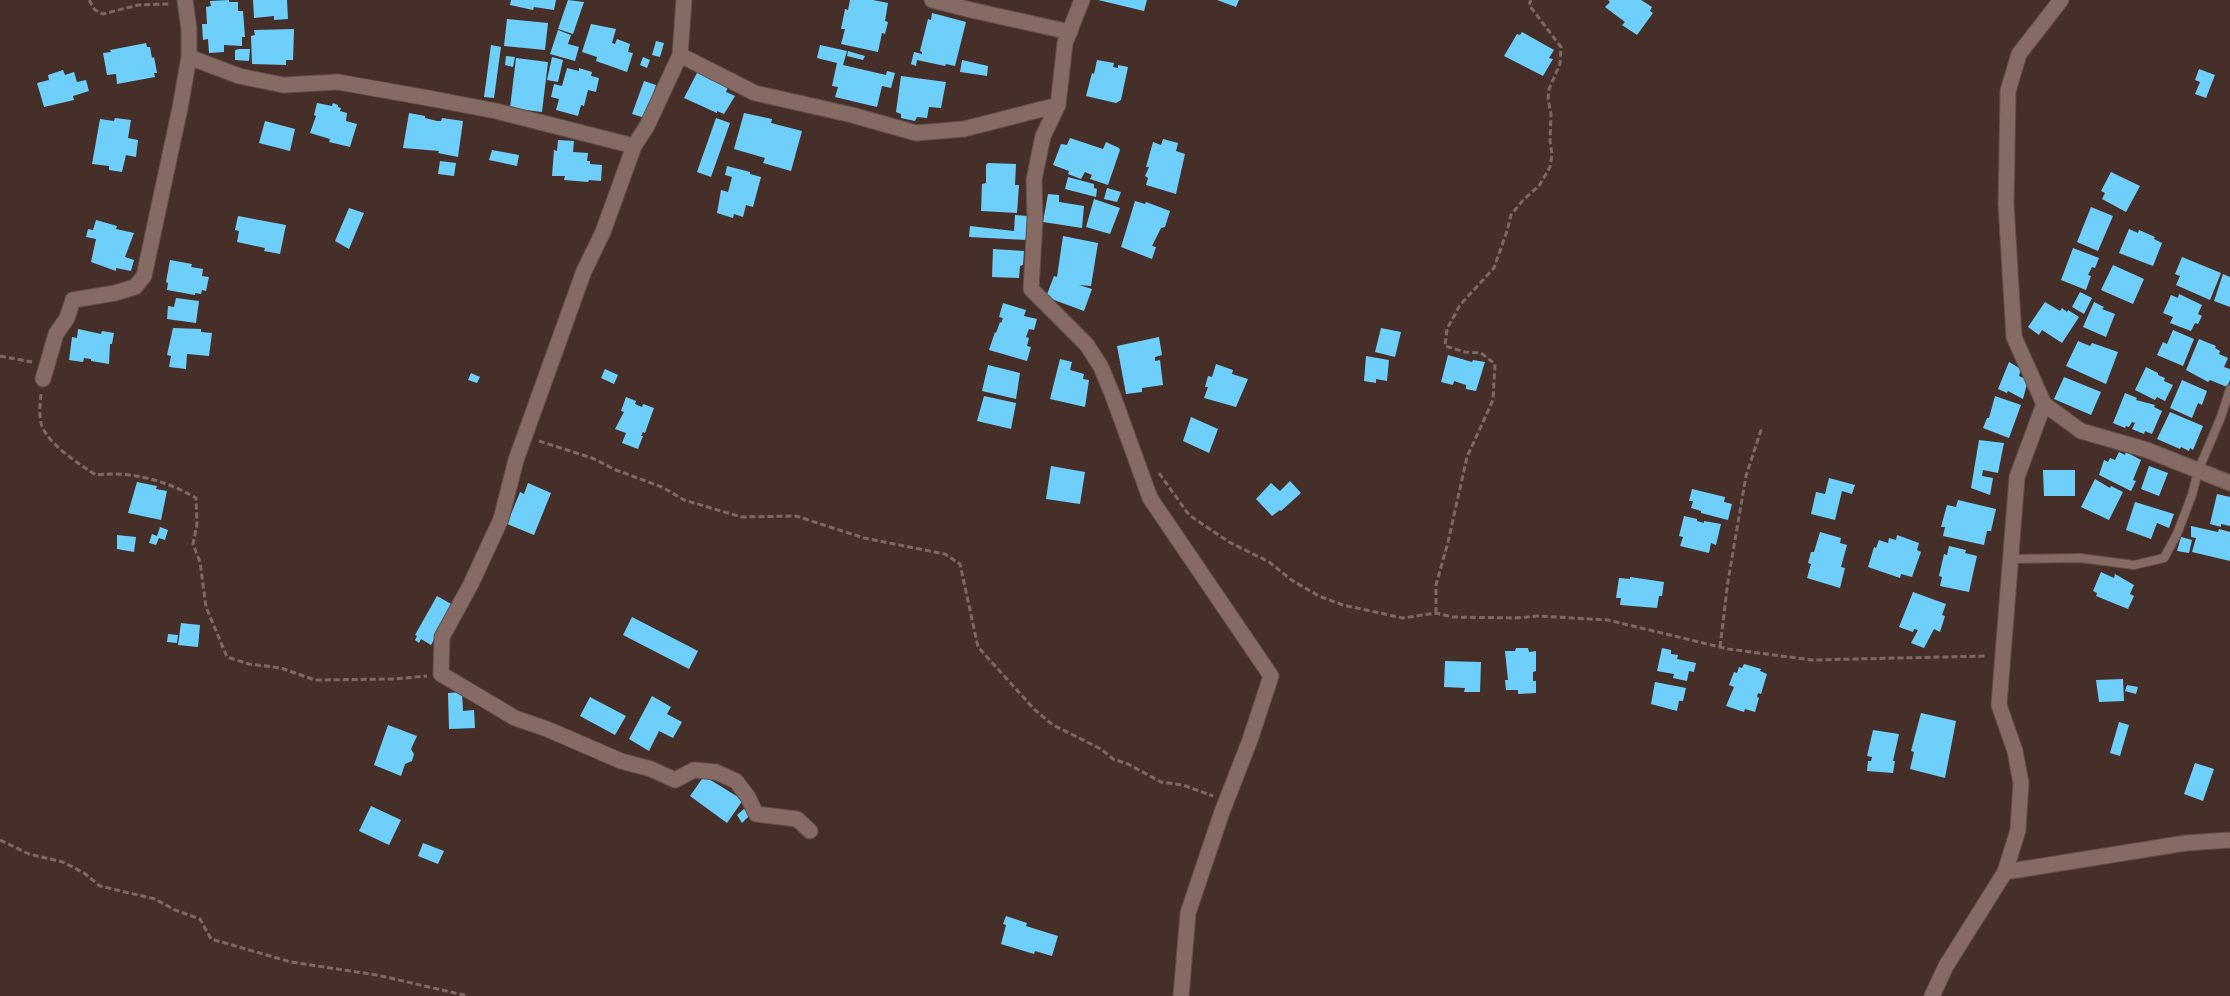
<!DOCTYPE html>
<style>
body{margin:0}
canvas{display:block;background:#462f29}
</style>
<canvas width="2230" height="996"></canvas>
<script>
const c = document.querySelector('canvas').getContext('2d');
c.lineJoin = 'round';
function fill(path, color) { c.fillStyle = color; c.fill(path, 'evenodd'); }
function trace(path, color, width, dash) { c.strokeStyle = color; c.lineWidth = width; c.lineCap = dash ? 'butt' : 'round'; c.setLineDash(dash || []); c.stroke(path); }
fill(new Path2D(`
 M229 0V2H238V11H243L245 37H242V46L224 45V52L209 53 208 39 203 40 202 24H207L206 7 211 6 210 1Z
 M253 0H287L288 19 274 20V16L254 18Z
 M511 0H556L554 10 534 7 533 10 510 5Z
 M568 0 584 2 573 34 558 29Z
 M850 0H873L888 3 885 21 888 22 885 34 882 33 878 52 841 44 845 29H841L845 9 848 10Z
 M1098 0H1147L1144 11Z
 M1217 0H1239L1236 7Z
 M1608 0H1641L1652 7 1650 11 1653 13 1637 35 1622 25 1625 22 1605 7 1610 2Z
 M932 13 966 22 955 66 946 64 945 66 917 60 916 66 911 64 914 52 922 54V52L920 51 928 19 931 20Z
 M507 19 548 23 545 50 504 46Z
 M591 24 616 29 612 43 615 44 617 39 630 44 628 52 633 53 627 72 596 61 597 57 582 52Z
 M294 29 293 60H286V65L252 64 251 36 255 35 254 30Z
 M558 30 571 35 568 44 579 47 575 61 550 54Z
 M1522 32 1554 50 1549 58 1553 59 1543 76 1504 56 1517 34 1520 35Z
 M656 41 664 43 660 57 652 55Z
 M146 43 147 47H150L152 58 154 57 157 73H154L155 77 117 84 116 74 107 75 103 53 111 52 110 50Z
 M491 45 501 47 494 98 484 97Z
 M820 45 847 51 843 65 886 75 887 71 895 73 891 88 882 86 877 107 835 97 838 87 832 86 837 63 817 58Z
 M239 49H250L249 61 235 60V50Z
 M848 51 865 56 863 60 847 56Z
 M506 56 515 57 513 67 505 65Z
 M552 57 563 60 558 82 547 80Z
 M643 57 650 60 647 68 640 65Z
 M516 58 548 62 542 112 510 108Z
 M962 60 988 66 987 76 960 72Z
 M1097 60 1114 63 1113 67 1118 68V65L1128 67 1121 100 1116 103 1086 96 1092 73 1094 74Z
 M567 68 579 71V68L592 72 591 76 599 78 596 92 588 90 584 106 581 105 578 116 556 110 559 99 551 97 554 84 562 86Z
 M699 69 711 75 709 79 728 87 726 92 735 96 724 114 717 111V113L684 98Z
 M2199 69 2215 75 2206 98 2195 94 2200 82 2195 80Z
 M63 70 65 75 74 72 77 82 86 80 89 91 73 96 74 100 44 107 37 83 49 80 48 75Z
 M901 76 946 82 941 108 929 107 927 118 917 117 915 121 901 118V114L896 112Z
 M644 81 656 85 645 118 632 114Z
 M317 103 332 106 333 103 338 105V107L341 108 340 111 347 113 346 121 357 124 350 147 329 142 330 139 310 133 316 116 314 115Z
 M409 113 425 116V118L437 121H441L442 118 463 121 458 157 438 153 439 151 403 148Z
 M744 113 772 119 771 123 802 131 791 171 763 163 765 158 734 149Z
 M115 118 131 120 128 138 138 140 136 157 126 155 122 172 109 170V166L92 164 100 119 114 121Z
 M716 118 730 123 711 177 697 172Z
 M265 121 295 129 290 151 259 143Z
 M1070 138 1103 149 1106 142 1119 148 1120 150 1108 185 1090 179 1092 175 1085 172 1081 179 1068 174 1069 171 1053 165 1061 144 1067 145Z
 M1163 139 1178 143 1176 151 1185 154 1176 194 1146 185 1148 178 1145 176 1149 167H1146L1153 142 1161 145Z
 M558 140 574 141 573 152 588 153 587 161H590V164L602 165 601 181 589 180 588 182 564 180 565 176H552L554 150 557 151Z
 M492 150 519 155 517 166 489 160Z
 M440 161 456 163 454 176 438 174Z
 M988 163 1016 164 1015 185H1019L1017 213 981 211 982 184 986 183V165Z
 M727 166 750 172V174L761 177 753 207 746 205 743 217 734 214 733 218 717 213 721 190 728 192 732 177 725 175Z
 M2111 172 2140 186 2126 212 2102 199 2105 193 2101 191Z
 M1068 177 1094 184V188L1097 189 1096 197 1065 189Z
 M1107 188 1121 192 1117 202 1104 199Z
 M1048 194 1059 195V202L1084 206 1082 228 1043 222Z
 M1094 199 1120 208 1110 234 1086 227Z
 M1135 201 1145 204 1146 202 1170 211 1165 227 1161 228 1152 246 1156 247 1152 259 1121 247Z
 M2091 207 2113 216 2098 251 2077 242Z
 M349 208 364 213 349 249 335 241Z
 M1015 215 1028 216 1027 240 969 237 970 226 1014 231Z
 M238 216 286 225 280 254 264 251 265 248 237 242 239 231 235 230Z
 M96 220 117 226 116 229 134 233 125 257 134 260 131 271 116 268V271L91 262 96 239 86 237 88 229 93 230Z
 M2129 229 2138 233 2139 230 2155 237 2154 239 2162 243 2153 266 2119 253Z
 M1063 236 1098 243 1091 286 1079 285 1092 289 1084 311 1046 297 1054 276 1057 277Z
 M2073 248 2099 258 2095 268 2092 267 2088 275 2091 276 2086 290 2061 280Z
 M993 249 1024 251 1023 265 1020 266 1019 278 992 277Z
 M2182 257 2221 273 2210 300 2176 285 2180 276 2175 274Z
 M170 260 192 264 191 267 203 269 202 276 209 277 206 291 202 290 201 294 195 293V295L167 290 168 283 166 282Z
 M2113 265 2144 279 2133 304 2101 290Z
 M2223 274 2230 277V307L2214 301Z
 M2080 292 2092 298 2084 314 2072 307Z
 M2179 294 2202 305 2198 314 2202 316 2198 324 2195 323 2191 331 2170 323 2173 317 2163 313 2171 295 2178 298Z
 M176 298 199 301 196 323 167 319 168 306 174 307Z
 M2045 302 2060 311 2062 308 2067 312 2068 310 2079 317 2062 343 2042 330 2039 335 2028 327Z
 M2094 302 2104 307 2102 309 2115 314 2106 337 2083 327Z
 M1003 303 1026 310 1024 316 1037 319 1034 330 1029 329 1026 337 1029 338 1027 346 1031 347 1027 361 989 350 995 332 996 333 1000 322 1001 323 1003 318 999 317Z
 M173 328 201 329V332L212 333 209 356 187 354 186 369 169 367 171 356 167 355Z
 M1381 328 1401 332 1395 357 1375 352Z
 M78 329 101 334 102 331 114 333 112 344H110L109 364 91 361V359L84 358 83 362 69 360 72 337 77 338Z
 M2173 330 2194 339 2183 366 2157 355 2163 342 2167 344Z
 M1159 337 1162 355 1155 357V361L1160 360 1163 385 1142 388V392L1126 394 1117 346Z
 M2199 339 2216 346 2215 348 2220 351 2219 354 2228 358 2224 367 2230 369V380L2227 387 2210 380 2208 382 2186 370Z
 M2078 341 2090 346 2092 343 2118 352 2106 384 2066 366Z
 M1448 355 1472 362 1473 360 1485 362 1476 391 1466 389V385L1454 381 1453 385 1441 382Z
 M1366 356 1389 360 1387 381 1376 379V383L1364 381Z
 M1060 359 1072 362 1070 370 1084 374 1083 379 1089 380 1085 407 1050 399Z
 M2009 362 2021 369 2019 376 2028 380 2023 399 2008 391 2007 393 1998 389Z
 M1216 364 1233 370 1232 374 1248 379 1236 407 1204 398 1208 387H1205L1208 376 1212 377Z
 M988 365 1020 373 1016 399 982 391Z
 M2146 367 2158 373V375L2165 378 2164 381 2173 385 2165 401 2157 397 2155 400 2135 390Z
 M605 369 618 375 614 384 601 378Z
 M471 373 480 377 477 383 468 380Z
 M2064 377 2101 392 2091 415 2054 399Z
 M2182 380 2207 391 2202 405 2198 403 2192 418 2170 408Z
 M2125 393 2137 398 2136 400 2155 405 2154 407 2162 411 2152 434 2145 431 2144 434 2132 429 2135 423 2132 422 2129 427 2126 426 2125 428 2113 423Z
 M984 396 1016 403 1011 429 977 421Z
 M1995 396 2021 405 2009 438 1983 428 1987 418H1989Z
 M626 397 636 401 635 404 642 407 643 404 654 408 645 433 643 432 641 436H643L638 449 622 443 626 433 615 429 624 412 621 411Z
 M2170 412 2203 426 2193 450 2190 448 2189 451 2181 447 2180 449 2157 439Z
 M1191 417 1218 429 1209 453 1183 441Z
 M1979 440 2004 443 1998 473 1983 470 1982 476 1993 478 1990 495 1971 488Z
 M2119 452 2125 455 2126 452 2141 460 2133 480 2136 481 2131 491 2099 475 2104 460 2108 462 2110 458 2115 460Z
 M1051 466 1085 472 1080 504 1046 499Z
 M2149 466 2168 473 2159 496 2141 489Z
 M2043 470H2075V496H2044Z
 M1829 478 1855 485 1852 494 1842 491 1835 520 1811 514 1816 492 1825 494Z
 M2095 479 2110 488 2111 486 2123 492 2109 520 2081 507Z
 M1290 481 1301 493 1281 511 1280 510 1272 516 1256 499 1271 483 1280 491Z
 M137 482 157 486 156 489 167 491 161 520 128 513Z
 M528 483 551 493 534 535 507 524 520 492 524 494Z
 M1692 489 1725 497 1724 502 1732 504 1728 520 1701 513V511L1691 508 1693 501H1689Z
 M2217 494 2230 497V526L2221 524V527L2210 524Z
 M1958 500 1996 509 1991 531H1987L1984 545 1943 536 1945 527H1941L1947 505 1956 507Z
 M2135 502 2174 514 2169 528 2157 523 2151 539 2126 530Z
 M1684 516 1697 519V521L1704 523V521L1721 524 1716 545 1711 543 1709 553 1680 546 1683 537 1679 536Z
 M2191 526 2218 532 2219 529 2230 532V561L2192 552 2196 538 2191 537Z
 M160 527 168 530 165 540 159 538 156 545 149 543 152 534 157 536Z
 M1820 532 1841 538 1840 543 1847 545 1841 567 1845 568 1840 588 1807 578 1811 564 1808 563 1811 552H1814Z
 M117 535 136 537 134 552 117 549Z
 M1897 535 1919 543 1917 550 1921 552 1912 577 1901 574 1900 578 1868 567 1874 547 1876 548 1879 540 1888 543 1889 538 1896 540Z
 M2181 537 2192 540 2189 553 2177 551Z
 M1949 546 1966 550 1965 553 1977 556 1969 592 1940 586 1942 577 1939 576 1944 554 1947 555Z
 M2101 572 2114 578 2115 574 2134 585 2130 594 2134 596 2128 609 2096 596 2097 593 2093 591Z
 M1630 577 1664 582 1662 596H1659L1657 608 1620 605 1621 598H1616L1619 578 1630 579Z
 M1913 592 1946 604 1942 615 1945 616 1940 632 1934 629 1924 648 1911 643 1918 630 1914 629 1913 632 1899 627Z
 M437 596 453 605 431 645 421 639 419 643 415 640 417 636 415 635Z
 M632 617 698 651 689 669 623 635Z
 M181 623 200 625 198 647 178 645Z
 M168 634 178 635 177 643 167 642Z
 M1516 648H1528L1529 652 1536 651V671L1533 672V681H1536V693L1518 694V690H1506L1505 680H1508L1505 651H1515Z
 M1662 648 1671 650V654L1678 655 1677 659 1696 663 1694 672 1689 671 1687 681 1673 678 1674 674 1657 671Z
 M1445 661 1481 662 1480 692H1464L1465 688 1444 687Z
 M1744 664 1761 669 1760 671 1767 674 1761 694 1758 693 1757 697 1759 698 1755 712 1745 709 1744 712 1726 706 1734 687 1729 685 1734 672 1737 673 1739 667 1742 668Z
 M2123 679 2124 701 2099 702 2096 680Z
 M1655 682 1686 688 1683 701H1679L1677 711 1651 704Z
 M2127 685 2138 687 2136 694 2125 691Z
 M462 692 463 711 474 710 475 728 449 729 448 693Z
 M652 696 671 707 667 714 682 722 673 738 659 731 649 751 629 739Z
 M590 697 626 716 615 735 580 716Z
 M1921 713 1956 721 1945 778 1910 769 1914 752 1911 751Z
 M2119 722 2129 725 2120 756 2110 753Z
 M388 725 417 736 411 749 414 754 412 761 405 764 401 776 374 765Z
 M1873 730 1899 734 1893 761H1895L1893 773 1867 771 1868 761H1871L1872 757 1867 756Z
 M2195 763 2214 769 2203 801 2184 794Z
 M704 776 743 800 727 823 690 796Z
 M371 806 401 820 389 845 359 831Z
 M744 809 750 815 742 823 737 815Z
 M423 843 444 851 438 864 418 856Z
 M1006 916 1027 923 1026 926 1058 936 1052 956 1035 951 1034 954 1001 944 1006 925 1003 924Z`), '#6ed0fa');
const service = new Path2D(`
 M2011 559 2080 558 2134 565 2164 558 2177 534 2192 495 2198 471 2221 417 2230 389`);
const minor = new Path2D(`
 M684 0 680 55 647 126 634 146 603 232 584 271 516 460 501 519 471 584 442 637 441 674 515 718 547 729 621 761 651 769 675 780 694 770 716 772 736 781 748 797 756 814 797 819 810 831
 M932 0 971 10 1070 32
 M1082 0 1065 43 1058 105 1043 136 1034 180 1035 219 1031 289 1087 345 1101 367 1113 396 1150 498 1271 676 1250 740 1222 812 1188 913 1181 996
 M2061 0 2019 54 2008 91 2006 204 2014 337 2044 404 2081 431 2147 450 2230 483
 M680 55 755 93 852 115 916 133 964 129 1058 105
 M189 57 239 76 283 85 338 82 428 98 496 111 634 146
 M43 379 56 334 67 318 73 300 115 293 135 287 144 276 180 108 189 57V29L185 0
 M2005 872 2186 843 2230 840
 M1932 996 1946 966 2005 872 2018 830 2021 783 2015 751 1999 705 2017 477 2044 404`);
trace(service, '#614f49', 10);
trace(minor, '#614f49', 17);
trace(new Path2D(`
 M89 0 95 10 103 14 138 5 169 4
 M0 356 32 362
 M41 394C40 402 39 414 41 423 46 443 79 464 96 475 131 471 165 480 196 498L197 524 193 544 200 562 206 607 227 657 249 664 281 668 315 680 394 679 427 676
 M539 441 592 458 616 470 662 487 684 500 721 511 742 517 796 516 864 538 945 554 960 564 978 647 1035 710 1053 725 1101 749 1113 759 1128 764 1161 782 1183 785 1213 796
 M1159 473 1189 515 1229 542 1269 562 1293 581 1319 596 1343 605 1403 618 1436 613 1452 617 1515 618 1537 616 1608 620 1728 649 1812 660 1987 656
 M1436 613V585L1448 542 1467 457 1493 400 1495 364 1481 353 1465 352 1445 346 1447 329 1460 305 1494 268 1507 231 1511 215 1524 199 1539 186 1550 167 1552 154 1550 141 1551 114 1548 99 1549 89 1560 64 1561 47 1529 5 1531 0
 M1720 647 1728 581 1746 476 1762 427
 M0 840 29 854 63 862 84 873 100 886 155 899 175 910 200 919 211 939 291 962 377 975 468 996`), '#7d6863', 3, [6, 3]);
trace(service, '#856b64', 8);
trace(minor, '#856b64', 15);
</script>
